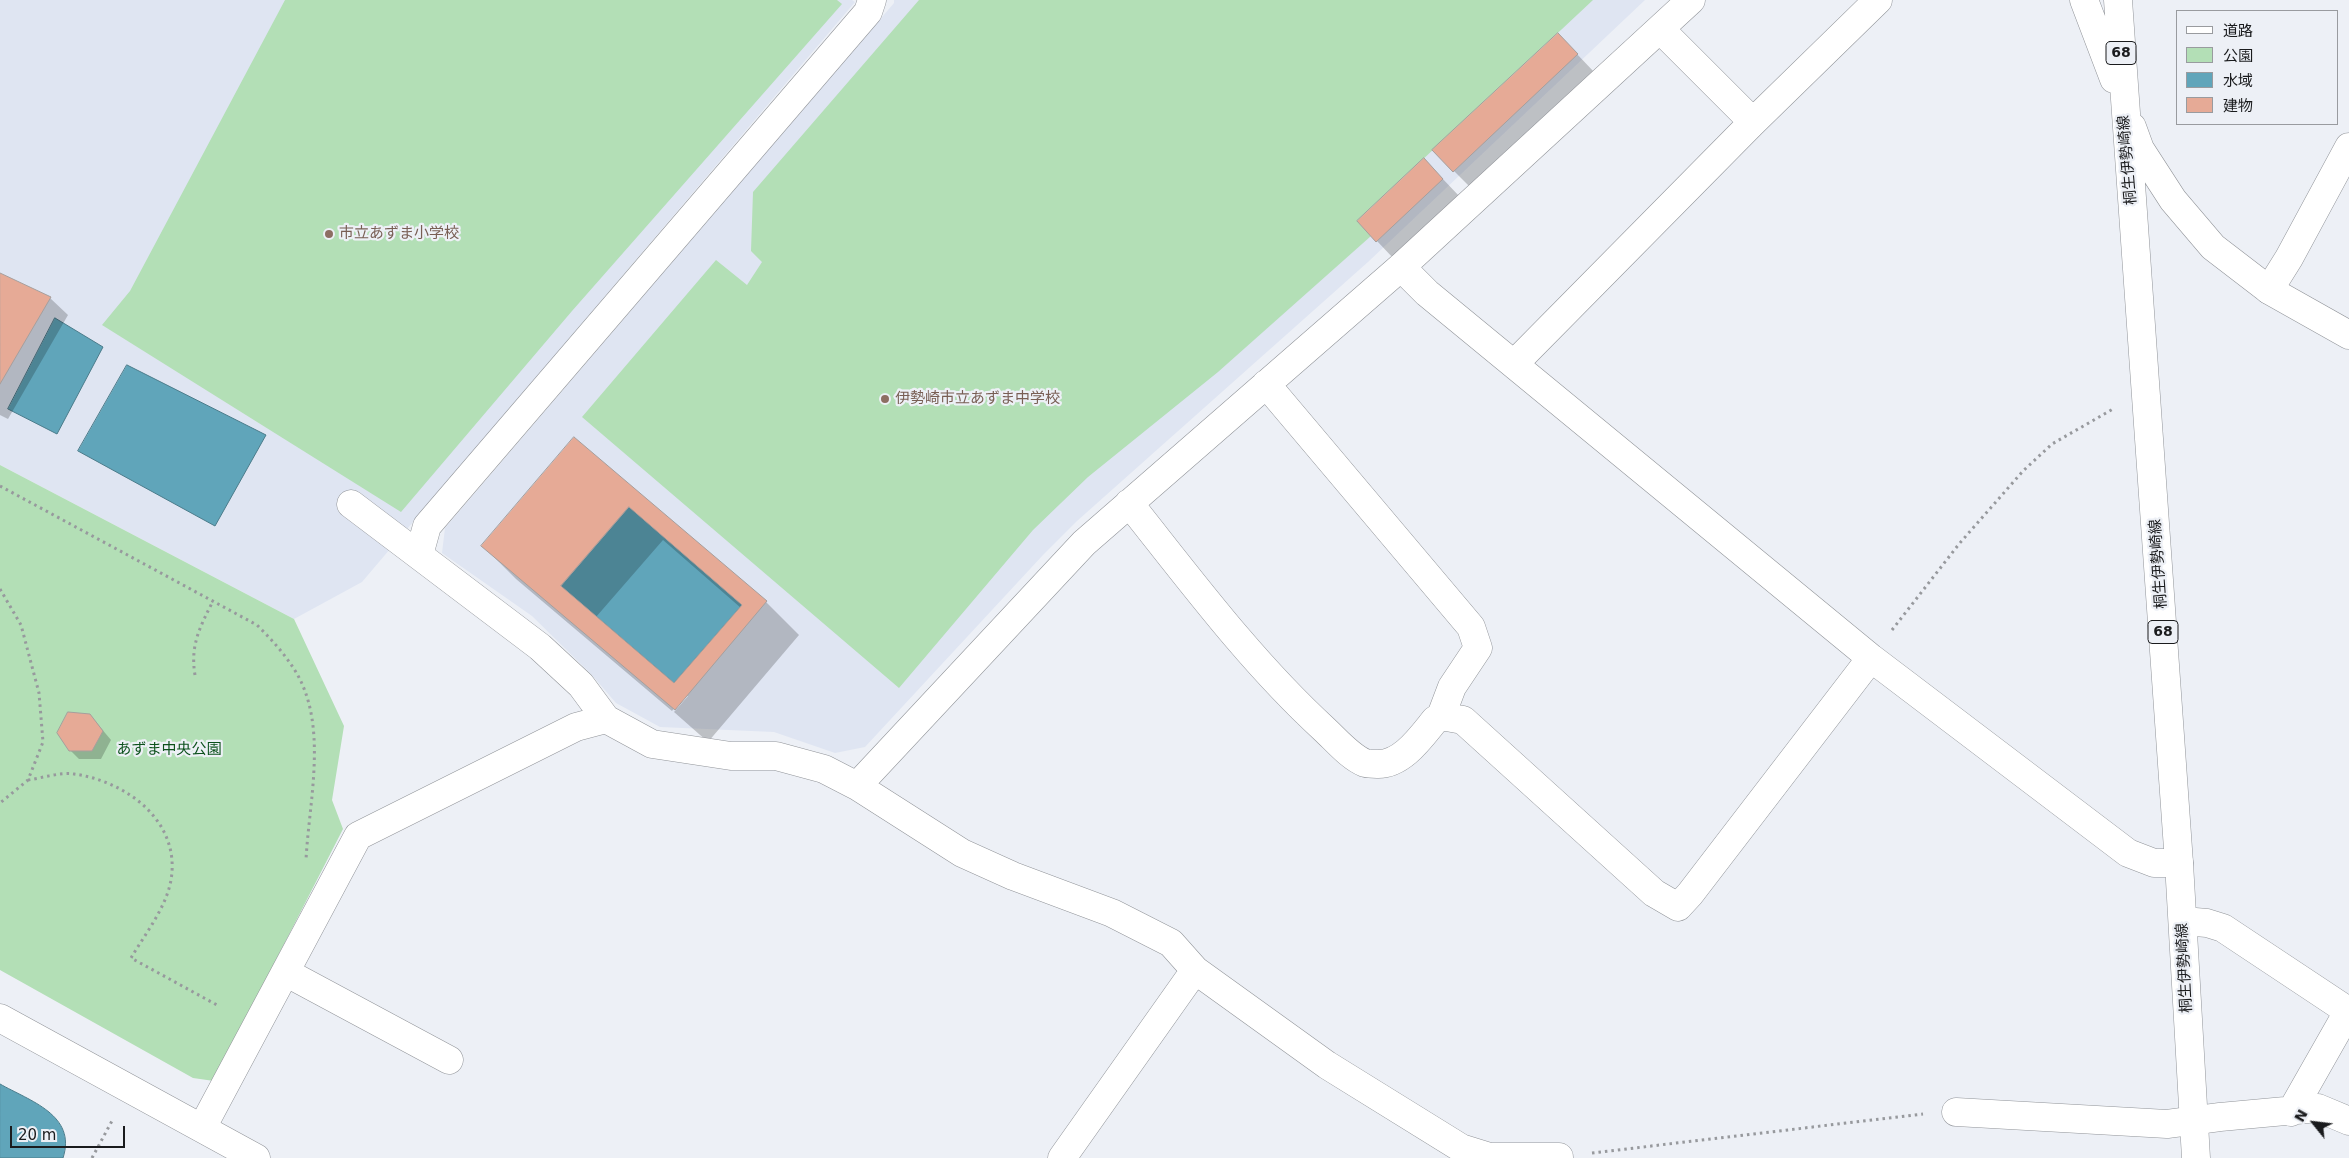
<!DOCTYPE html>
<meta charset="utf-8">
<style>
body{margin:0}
#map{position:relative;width:2349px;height:1158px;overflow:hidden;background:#edf0f6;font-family:"DejaVu Sans","Noto Sans JP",sans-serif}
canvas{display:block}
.legend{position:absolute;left:2176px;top:10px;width:162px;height:115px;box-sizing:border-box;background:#edf0f6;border:1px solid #999b9f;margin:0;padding:6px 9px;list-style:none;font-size:15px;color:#1a1b1d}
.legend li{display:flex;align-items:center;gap:10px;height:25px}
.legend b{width:25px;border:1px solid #999b9f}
.north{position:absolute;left:2289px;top:1098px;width:50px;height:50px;-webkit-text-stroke:4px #edf0f6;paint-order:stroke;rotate:299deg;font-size:14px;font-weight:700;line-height:20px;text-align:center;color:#1a1b1d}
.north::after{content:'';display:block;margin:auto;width:18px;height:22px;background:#1a1b1d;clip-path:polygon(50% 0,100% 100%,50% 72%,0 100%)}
.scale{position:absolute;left:10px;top:1126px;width:115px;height:22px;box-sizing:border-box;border:2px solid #1a1b1d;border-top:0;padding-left:6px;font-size:15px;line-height:18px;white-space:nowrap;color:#1a1b1d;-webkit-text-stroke:4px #edf0f6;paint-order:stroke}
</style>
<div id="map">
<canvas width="2349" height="1158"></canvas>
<ul class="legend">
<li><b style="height:6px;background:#fff"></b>道路</li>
<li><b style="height:14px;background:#b3dfb6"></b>公園</li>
<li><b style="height:14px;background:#60a5ba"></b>水域</li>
<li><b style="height:14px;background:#e6aa96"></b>建物</li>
</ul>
<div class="north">N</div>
<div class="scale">20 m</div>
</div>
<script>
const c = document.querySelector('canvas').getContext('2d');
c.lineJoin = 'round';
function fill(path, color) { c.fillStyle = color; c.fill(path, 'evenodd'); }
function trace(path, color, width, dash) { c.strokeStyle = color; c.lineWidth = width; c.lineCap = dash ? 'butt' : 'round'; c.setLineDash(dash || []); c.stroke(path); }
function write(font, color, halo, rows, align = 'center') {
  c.font = font + ' "DejaVu Sans","Noto Sans JP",sans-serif'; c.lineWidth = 4.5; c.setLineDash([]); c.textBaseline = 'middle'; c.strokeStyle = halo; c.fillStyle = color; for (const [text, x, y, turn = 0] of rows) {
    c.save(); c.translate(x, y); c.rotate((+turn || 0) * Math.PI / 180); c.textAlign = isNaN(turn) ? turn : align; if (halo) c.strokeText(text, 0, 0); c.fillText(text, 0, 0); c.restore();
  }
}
fill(new Path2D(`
 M0 0H852L855 2 362 582 294 619 0 465Z
 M894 0H1645L1368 262 1077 521 1043 555 865 747 835 753 774 732 660 727 616 703 591 674 532 616 442 553 445 528 894 3Z`), '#dfe5f2');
fill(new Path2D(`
 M285 0H837L842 4 572 311 401 512 102 325 130 291Z
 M919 0H1593L1357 221 1371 236 1218 372 1088 477 1033 530 899 688 582 417 716 260 747 285 762 262 751 251 753 192Z
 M0 465 294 619 344 726 332 800 343 829 214 1081 193 1078 0 970Z`), '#b3dfb6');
const water = new Path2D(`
 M55 318 103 347 57 434 8 409Z
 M127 365 266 435 215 526 78 451Z
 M629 507 742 605 674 683 561 586Z
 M0 1084C30 1101 77 1115 63 1158H0Z`);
fill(water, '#60a5ba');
trace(water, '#4b7c8b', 1);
fill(new Path2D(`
 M1576 53 1595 73 1471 188 1454 171Z
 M1441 177 1460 197 1394 259 1377 241Z
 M0 274 50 298 68 315 8 419 0 415Z
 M574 439 766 602 799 635 708 742 674 712 688 696H684L672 711 516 579 483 546ZM663 540 741 608 675 685 596 617Z
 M90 715 111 740 101 759H79L70 750Z`), '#0003');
const building = new Path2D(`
 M1558 33 1578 54 1453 172 1432 150Z
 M1424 158 1443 179 1376 242 1357 221Z
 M0 273 51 297 0 384Z
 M574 437 767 601 675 710 481 546ZM629 507 742 605 674 683 561 586Z
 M68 712 90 714 103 731 92 751H69L57 733Z`);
fill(building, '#e6aa96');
trace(building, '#a69f9d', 1);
const minor = new Path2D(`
 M1660 29 1753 122 1878 0
 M1401 267 1427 293 1871 658 2128 853 2154 863H2179
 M2269 290 2289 258 2349 147
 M1514 364 1753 122
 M1266 384 1471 627 1478 648 1452 687 1441 716
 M1129 503C1191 581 1251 662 1324 729 1336 740 1350 757 1365 763 1369 764 1374 764 1377 764 1402 765 1421 737 1435 720L1441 716 1463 720 1654 893 1678 907 1690 894 1871 658
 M351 504 540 647 581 685 606 719 652 744 731 756H776L824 769 857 786 962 853 1013 876 1112 913 1171 943 1195 970 1327 1065 1461 1148 1490 1157H1559
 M419 555 427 526 868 12 872 0
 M857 786 1084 543 1401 267 1691 0
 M2183 921 2207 923 2223 928 2348 1011
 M287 973 449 1060
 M0 1018 256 1158
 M1956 1112 2167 1124 2220 1117 2318 1108 2349 1121
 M2291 1112 2349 1010
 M202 1128 358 836 576 727 606 719
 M1062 1158 1195 970`);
const major = new Path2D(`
 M2084 0 2114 79
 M2118 0 2179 863 2196 1158
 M2132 127 2140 149 2173 200 2213 247 2269 290 2349 335`);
trace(minor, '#919499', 29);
trace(major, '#919499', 29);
trace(new Path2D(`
 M0 486 257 625C271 639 284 653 294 669 329 723 309 800 306 860
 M0 589 21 625 39 693 43 742 28 780 0 803
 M1892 630 1959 544 2023 471 2052 444 2113 409
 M195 675C190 645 200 627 213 601
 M28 780C42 778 60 772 74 774 126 781 181 821 171 880 166 908 145 934 131 958L217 1005
 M1592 1153 1923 1114
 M92 1158 113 1119`), '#97999d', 3, [2.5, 4]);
trace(minor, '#fff', 28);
trace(major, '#fff', 28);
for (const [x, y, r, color] of [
 [329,234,5,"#8d6e63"],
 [885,399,5,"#8d6e63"]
]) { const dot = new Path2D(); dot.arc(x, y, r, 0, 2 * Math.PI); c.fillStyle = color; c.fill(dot); trace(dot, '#edf0f6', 2); }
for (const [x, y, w] of [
 [2121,53,30],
 [2163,632,30]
]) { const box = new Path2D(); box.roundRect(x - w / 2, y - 11.5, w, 23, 4); c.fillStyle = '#edf0f6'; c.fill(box); trace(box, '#1a1b1d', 1); }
write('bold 14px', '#1a1b1d', null, [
 ["68",2121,53],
 ["68",2163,632]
]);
write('15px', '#1a1b1d', '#edf0f6', [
 ["桐生伊勢崎線",2128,160,-95],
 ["桐生伊勢崎線",2159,564,-94],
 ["桐生伊勢崎線",2185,968,-93]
]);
write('15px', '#785e54', '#edf0f6', [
 ["市立あずま小学校",339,234],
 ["伊勢崎市立あずま中学校",895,399]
], 'left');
write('15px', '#0c511c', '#edf0f6', [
 ["あずま中央公園",169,750]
]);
</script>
